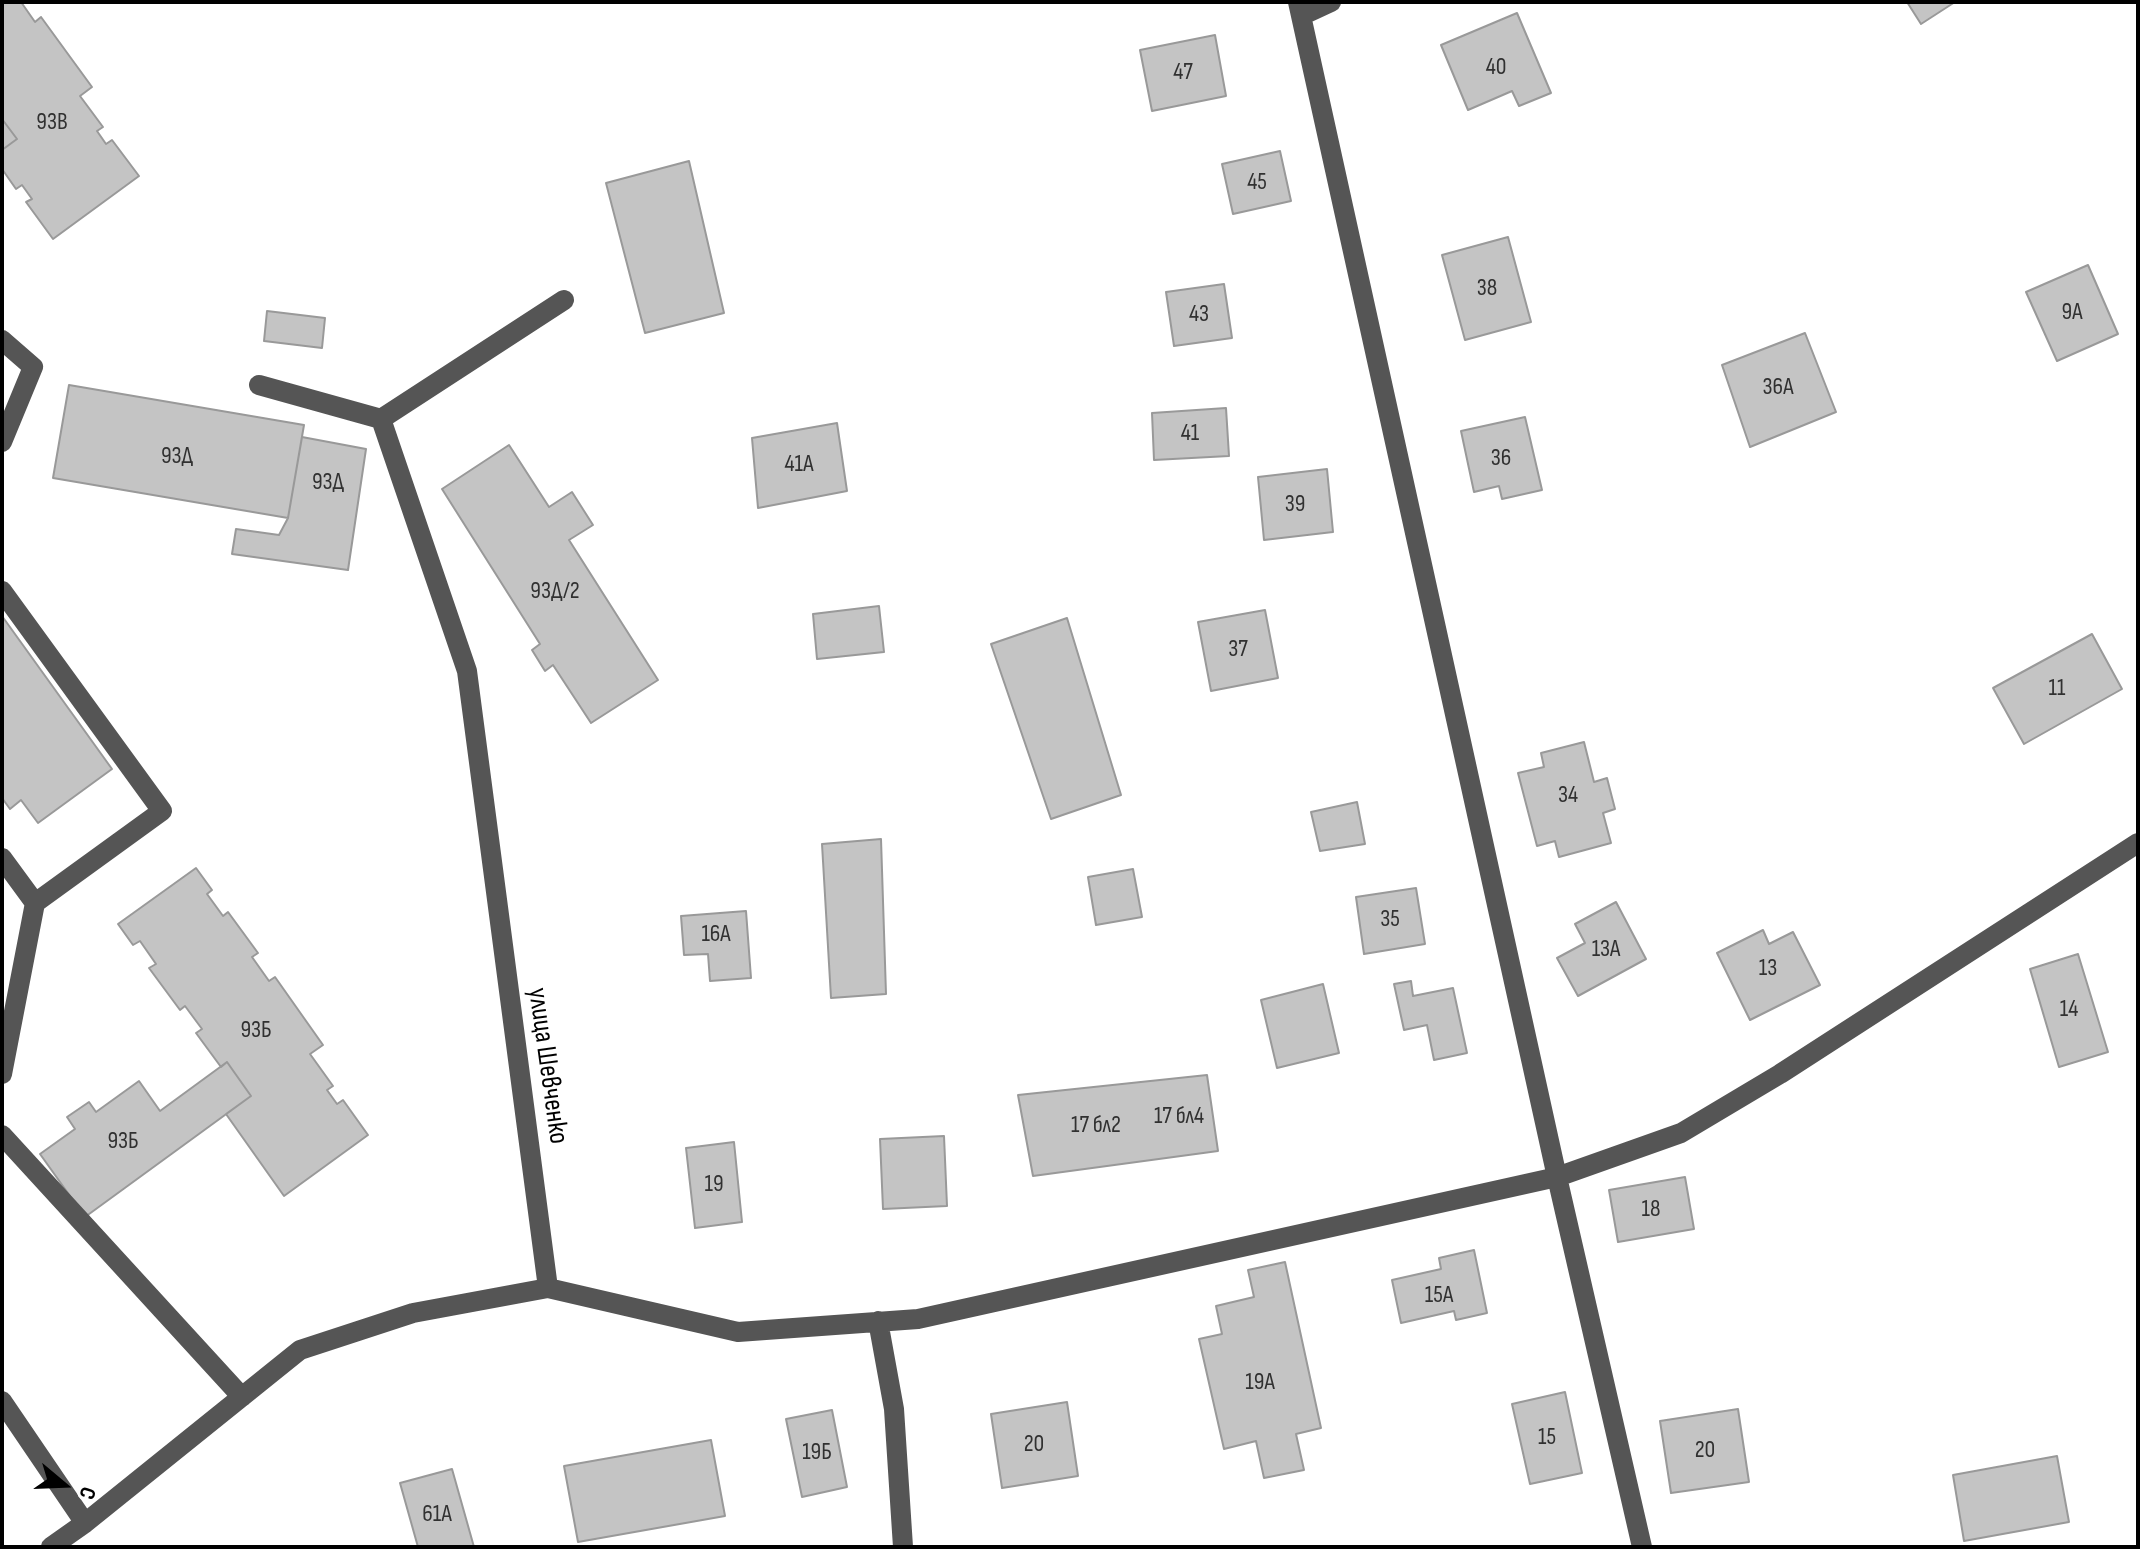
<!DOCTYPE html>
<meta charset="utf-8">
<style>
body{margin:0}
#map{position:relative;width:2140px;height:1549px;overflow:hidden;background:#fff;font-family:"Sofia Sans Condensed",sans-serif}
canvas{display:block}
.frame{position:absolute;inset:0;border:4px solid #000;pointer-events:none}
.north{position:absolute;left:24px;top:1445px;width:80px;height:80px;-webkit-text-stroke:6px #fff;paint-order:stroke;rotate:109deg;font-size:22px;font-weight:700;line-height:32px;text-align:center;color:#000}
.north::after{content:'';display:block;margin:auto;width:28px;height:36px;background:#000;clip-path:polygon(50% 0,100% 100%,50% 72%,0 100%)}
</style>
<div id="map">
<canvas width="2140" height="1549"></canvas>
<div class="frame"></div>
<div class="north">С</div>
</div>
<script>
const c = document.querySelector('canvas').getContext('2d');
c.lineJoin = 'round';
function fill(path, color) { c.fillStyle = color; c.fill(path, 'evenodd'); }
function trace(path, color, width, dash) { c.strokeStyle = color; c.lineWidth = width; c.lineCap = dash ? 'butt' : 'round'; c.setLineDash(dash || []); c.stroke(path); }
function write(font, color, halo, rows, align = 'center') {
  c.font = font + ' "Sofia Sans Condensed",sans-serif'; c.lineWidth = 7; c.setLineDash([]); c.textBaseline = 'middle'; c.strokeStyle = halo; c.fillStyle = color; for (const [text, x, y, turn = 0] of rows) {
    c.save(); c.translate(x, y); c.rotate((+turn || 0) * Math.PI / 180); c.textAlign = isNaN(turn) ? turn : align; if (halo) c.strokeText(text, 0, 0); c.fillText(text, 0, 0); c.restore();
  }
}
const building = new Path2D(`
 M2 2H21L35 22 41 17 92 87 80 96 103 127 97 131 106 144 112 140 139 176 53 239 26 202 32 199 22 185 16 189 2 169V150L17 139 2 119Z
 M1907 2H1955L1921 24Z
 M1517 13 1551 93 1519 106 1512 91 1468 110 1441 45Z
 M1215 35 1226 96 1152 111 1140 50Z
 M2 119 17 139 2 150Z
 M1280 151 1291 201 1233 214 1222 164Z
 M689 161 724 313 645 333 606 183Z
 M1508 237 1531 322 1465 340 1442 255Z
 M2088 265 2118 334 2057 361 2026 292Z
 M1224 284 1232 338 1174 346 1166 292Z
 M267 311 325 318 322 348 264 341Z
 M1805 333 1836 412 1750 447 1722 365Z
 M69 385 304 425 288 518 53 478Z
 M1226 408 1229 456 1154 460 1152 413Z
 M1525 417 1542 490 1502 499 1499 486 1474 492 1461 431Z
 M837 423 847 491 758 508 752 438Z
 M302 437 366 449 348 570 232 554 236 529 279 535 288 518Z
 M509 445 549 507 572 492 593 525 569 540 658 680 591 723 553 665 545 671 532 650 540 644 442 489Z
 M1327 469 1333 532 1264 540 1258 477Z
 M879 606 884 652 817 659 813 614Z
 M1265 610 1278 678 1211 691 1198 622Z
 M2 616 112 769 38 823 21 800 10 809 2 798Z
 M1067 618 1121 795 1051 819 991 644Z
 M2092 634 2122 689 2024 744 1993 688Z
 M1584 742 1594 782 1607 778 1615 809 1603 813 1611 843 1559 857 1555 841 1537 846 1518 773 1544 767 1541 753Z
 M1357 802 1365 844 1320 851 1311 812Z
 M881 839 886 994 831 998 822 844Z
 M196 868 212 890 207 894 223 916 228 912 258 953 252 957 269 981 275 977 323 1045 310 1054 333 1086 327 1090 337 1104 343 1100 368 1135 284 1196 226 1114 251 1096 227 1062 221 1067 196 1033 202 1029 185 1006 180 1010 149 968 156 964 140 941 133 945 118 924Z
 M1133 869 1142 917 1096 925 1088 877Z
 M1416 888 1425 944 1364 954 1356 897Z
 M1616 902 1646 959 1578 996 1557 958 1585 943 1575 924Z
 M746 911 751 978 710 981 708 954 684 955 681 916Z
 M1763 930 1769 944 1793 932 1820 985 1750 1020 1717 953Z
 M2078 954 2108 1052 2059 1067 2030 969Z
 M1411 981 1413 996 1453 988 1467 1053 1434 1060 1427 1025 1404 1030 1394 984Z
 M1323 984 1339 1053 1277 1068 1261 1000Z
 M227 1062 251 1096 85 1217 40 1154 75 1129 67 1117 89 1102 96 1112 139 1081 160 1111Z
 M1207 1075 1218 1151 1033 1176 1018 1095Z
 M944 1136 947 1206 883 1209 880 1139Z
 M734 1142 742 1222 695 1228 686 1148Z
 M1685 1177 1694 1229 1618 1242 1609 1190Z
 M1474 1250 1487 1313 1456 1320 1454 1311 1401 1323 1392 1280 1441 1269 1439 1258Z
 M1285 1262 1321 1428 1296 1434 1304 1470 1264 1478 1256 1441 1224 1449 1199 1339 1222 1334 1216 1306 1254 1297 1248 1270Z
 M1565 1392 1582 1473 1530 1484 1512 1404Z
 M1067 1402 1078 1476 1002 1488 991 1414Z
 M1738 1409 1749 1482 1671 1493 1660 1421Z
 M832 1410 847 1487 802 1497 786 1419Z
 M711 1440 725 1516 578 1542 564 1466Z
 M2057 1456 2069 1522 1964 1541 1953 1475Z
 M452 1469 474 1547H418L400 1483Z`);
fill(building, '#c4c4c4');
trace(building, '#999', 2);
trace(new Path2D(`
 M1298 2 1557 1177 1642 1547
 M1303 15 1331 2
 M2 340 33 367 2 442
 M381 419 564 300
 M2 591 162 811 35 903 2 1074
 M2 858 35 903
 M2 1135 242 1397
 M548 1288 738 1332 918 1319 1557 1177 1681 1133 1780 1074 2138 843
 M878 1321 894 1409 903 1547
 M2 1401 85 1523
 M51 1547 85 1523 300 1350 413 1313 548 1288 467 671 381 419 259 385`), '#555', 20);
write('24px', '#313131', null, [
 ["40",1496,68],
 ["47",1183,73],
 ["93В",52,123],
 ["45",1257,183],
 ["38",1487,289],
 ["9А",2072,313],
 ["43",1199,315],
 ["36А",1778,388],
 ["41",1190,434],
 ["93Д",177,457],
 ["36",1501,459],
 ["41А",799,465],
 ["93Д",328,483],
 ["39",1295,505],
 ["93Д/2",555,592],
 ["37",1238,650],
 ["11",2057,689],
 ["34",1568,796],
 ["35",1390,920],
 ["16А",716,935],
 ["13А",1606,950],
 ["13",1768,969],
 ["14",2069,1010],
 ["93Б",256,1031],
 ["17 бл4",1179,1117],
 ["17 бл2",1096,1126],
 ["93Б",123,1142],
 ["19",714,1185],
 ["18",1651,1210],
 ["15А",1439,1296],
 ["19А",1260,1383],
 ["15",1547,1438],
 ["20",1034,1445],
 ["20",1705,1451],
 ["19Б",817,1453],
 ["61А",437,1515]
]);
write('28px', '#000', '#fff', [
 ["улица Шевченко",547,1066,82]
]);
</script>
